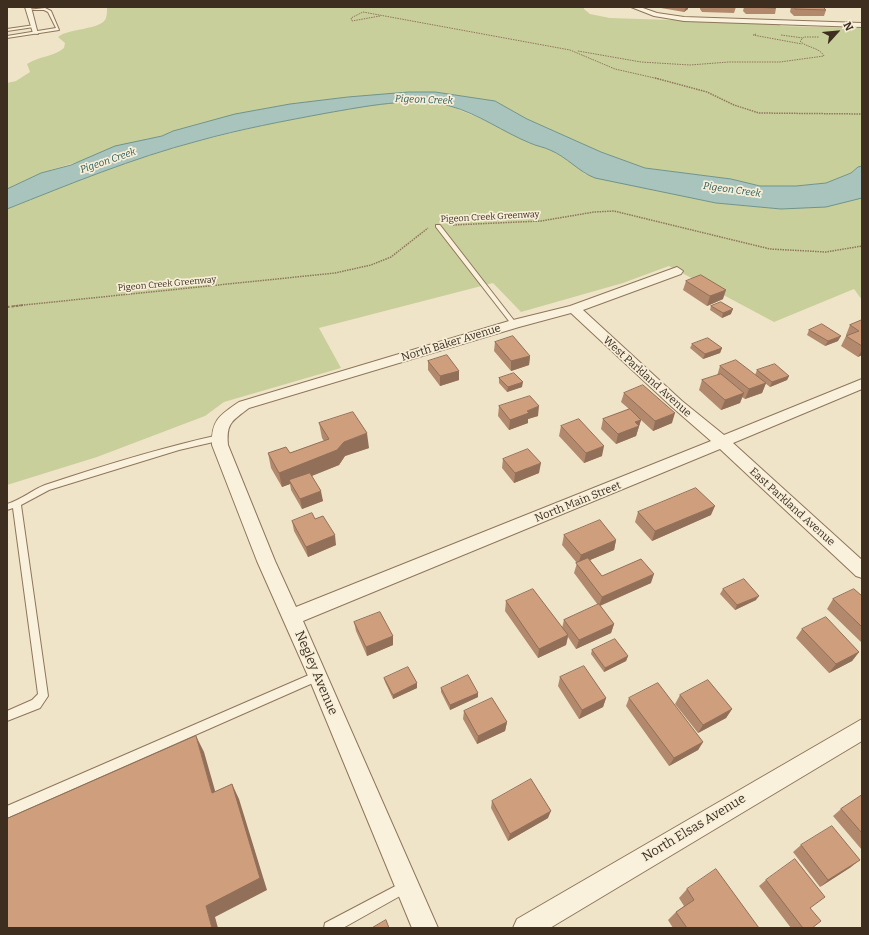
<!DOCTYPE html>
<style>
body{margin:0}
#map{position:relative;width:869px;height:935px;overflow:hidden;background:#f0e4c8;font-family:Bitter,serif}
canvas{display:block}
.frame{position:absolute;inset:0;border:8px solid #3d2e20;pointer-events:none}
.north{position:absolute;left:817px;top:12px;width:40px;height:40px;-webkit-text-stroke:3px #f7eed8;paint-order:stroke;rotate:63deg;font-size:11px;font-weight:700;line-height:16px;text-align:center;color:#3d2e20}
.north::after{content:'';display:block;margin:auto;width:14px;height:18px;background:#3d2e20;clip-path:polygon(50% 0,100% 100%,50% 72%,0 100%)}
</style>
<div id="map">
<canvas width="869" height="935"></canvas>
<div class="frame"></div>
<div class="north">N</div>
</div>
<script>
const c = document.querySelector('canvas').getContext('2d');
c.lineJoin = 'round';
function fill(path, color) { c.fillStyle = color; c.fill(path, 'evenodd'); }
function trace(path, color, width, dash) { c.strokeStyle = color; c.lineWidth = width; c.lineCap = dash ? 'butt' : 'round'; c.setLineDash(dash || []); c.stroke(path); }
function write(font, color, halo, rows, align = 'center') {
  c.font = font + ' Bitter,serif'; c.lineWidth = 3.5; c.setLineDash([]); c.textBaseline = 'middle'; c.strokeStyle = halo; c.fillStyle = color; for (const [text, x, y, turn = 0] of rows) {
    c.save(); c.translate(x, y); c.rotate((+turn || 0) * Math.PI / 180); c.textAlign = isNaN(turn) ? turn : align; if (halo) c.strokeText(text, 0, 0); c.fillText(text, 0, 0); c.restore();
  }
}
fill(new Path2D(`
 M110 7H584V9L590 14 610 18 765 23H777L781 26 862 28V166L858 167 851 173 826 183 796 186H760L731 179 645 168 601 152 527 119 495 101 436 92 348 97 267 108 198 124 173 131 162 136 41 173 7 189V83L16 81 30 72 27 64C39 56 53 57 64 48L65 43 58 37C68 28 102 30 106 18 107 15 107 11 107 8Z
 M387 103H427L450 106 484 120 530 143 551 150 578 166 585 174 716 203 781 209 862 198V300L854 289 774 322 669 266 623 283 521 312 493 283 319 328 341 368 224 402 205 416 97 457 7 485V209C70 184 133 158 199 141 260 125 324 112 387 103Z`), '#c9cf9b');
const water = new Path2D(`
 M409 92H435L495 101 527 119 601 152 645 168 731 179 760 186H796L826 183 851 173 858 167 862 166V198L826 207 781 209 716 203 595 178C579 172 567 157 550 150 544 147 536 146 530 143 503 132 479 114 450 106 415 96 362 107 327 113 284 121 241 129 198 141 133 158 70 184 7 209V189L41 173 71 165 115 146 162 136 173 131 235 114 290 104 348 97Z`);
fill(water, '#a9c4bc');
trace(water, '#6f938a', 1);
const lane = new Path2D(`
 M45 8 51 11 59 30 7 38V36L56 28 48 12 44 10H27Z
 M35 25 34 27 7 31V29Z
 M436 225H440L516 323V325H512L436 227Z
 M219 435 222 436 223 438 222 440 179 450 49 490 21 505 48 696 40 708 7 721V711L32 700 38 694 13 508 7 510V504C21 500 32 490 45 485 102 466 160 448 219 435Z
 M318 671 322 673 323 676 322 679 7 818V806Z
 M405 881 409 883 411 887 409 891 343 928H324L325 923Z`);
const street = new Path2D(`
 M25 7H31L38 34 33 33Z
 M631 7H640L657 13 684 17 862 23V27L684 21 654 16Z
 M677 267 683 271 681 274 583 310 682 401 724 435 862 379V389L733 443 862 560V578L856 576 720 449 303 621 438 928H412L308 676 257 561 212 445C211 420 220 415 239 402L509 321 570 306ZM571 313 672 407 711 441 296 607 275 561 228 445C226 423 232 421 249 408L519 327Z
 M862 719V741L550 928H513L517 919Z`);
trace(lane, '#8d765c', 2);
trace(street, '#8d765c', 2);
trace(new Path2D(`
 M380 16 352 21 351 18 363 12 570 50 615 69 659 79
 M756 34 753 35 802 44
 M781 35 803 38
 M578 51 641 62 690 65 729 62H780L824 56C819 47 807 48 800 41L804 37H819`), '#8d765c', 1, [1.5, 1]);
trace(new Path2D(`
 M655 78 707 92 734 105 759 113 862 114
 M453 225 541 221 594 212 614 211 770 249 826 252 862 246
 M14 306 335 273 371 265 391 257 428 228`), '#8d765c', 1.5, [1.5, 1]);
trace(new Path2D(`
 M7 307 24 305`), '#8d765c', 2, [2.5, 2]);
fill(lane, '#faf1dc');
fill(street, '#faf1dc');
fill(new Path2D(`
 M661 7H688V9L684 12 661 8Z
 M700 7H736L734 13 702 12 700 9Z
 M744 7H776V8L775 14H746L743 11Z
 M791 7H823L826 10 824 16H794L790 12Z
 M686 281 723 299 707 306 683 290Z
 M711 306 731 314 722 318 710 310Z
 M862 320V355L858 357 841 346 846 336H847L846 335 850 325Z
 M809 330 838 341 825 346 807 335Z
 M495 342 530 356 529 365 511 371 494 351Z
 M692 344 722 348 720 353 703 359 690 348Z
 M428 361 459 371V380L440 386 428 370Z
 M720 366 766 383 762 393 745 399 742 397 740 403 721 410 699 390 702 380 717 376Z
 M757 370 789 376 787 380 770 387 755 375Z
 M499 378 522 387 507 392 499 383Z
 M624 393 672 423 653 431 641 420 636 436 616 444 601 429 603 419 629 409 621 402Z
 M499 406 538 416 528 419V423L509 430 498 416Z
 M319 423 369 448 345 456 339 465 312 476 323 501 302 509 291 490 290 484 282 487 271 468 268 453H290L324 441 322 438Z
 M561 426 602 456 584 463 559 436Z
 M503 459 539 473 514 483 502 468Z
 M638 512 711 515 652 541 635 522Z
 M315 519 336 545 308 557 294 531 292 521Z
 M564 535 616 540 614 550 590 560 602 576 651 583 600 606 614 624 611 633 576 649 568 637 566 645 538 658 505 611 506 601 562 628 564 620 598 605 574 573 577 563 562 545Z
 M723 589 756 600 735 610 720 594Z
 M862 596V643L827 609 833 599Z
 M354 622 393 636V645L367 656 356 631Z
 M802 629 859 652 852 661 829 673 796 638Z
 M592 650 628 656 626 661 604 672 591 654Z
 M560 677 606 698 603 707 579 719 558 686Z
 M384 678 417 683V688L393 699 385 682Z
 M441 688 478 693V697L450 710 441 692Z
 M680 695 732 709 726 718 698 733 675 704Z
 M629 698 703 742 698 750 669 766 626 706Z
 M464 711 507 722 505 731 477 744 463 719Z
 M862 795V850L833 816 841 809Z
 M492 801 548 818 508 841 491 808Z
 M801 845 851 867 820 887 793 852Z
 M766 880 810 908 812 928H791L759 886Z
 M687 889 759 928H673L668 920 676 912 684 906 679 898Z`), '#b2896c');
fill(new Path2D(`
 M686 7H688V9L684 12Z
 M726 290 723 299 707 306 710 296Z
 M733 309 731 314 722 318 723 313Z
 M841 336 838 341 825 346 828 341Z
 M722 348 720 353 703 359 705 354Z
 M862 350V355L858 357Z
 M530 356 529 365 511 371V361Z
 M459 371V380L440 386V376Z
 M789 376 787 380 770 387 772 382Z
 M523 382 522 387 507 392 508 387Z
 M766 383 762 393 745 399 749 389Z
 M744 393 740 403 721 410 725 400Z
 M539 406 538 416 528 419V423L509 430 510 420 527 411Z
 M675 413 672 423 653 431 655 421Z
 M641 420 636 436 616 444 618 434 635 422Z
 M367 433 369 448 345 456 339 465 291 484 289 480 290 484 282 487 279 473 344 442Z
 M604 446 602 456 584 463 586 453Z
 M541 463 539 473 514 483 515 473Z
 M321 491 323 501 302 509 300 499Z
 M715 506 711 515 652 541 655 531Z
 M335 535 336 545 308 557 306 547Z
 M616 540 614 550 578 565 581 555Z
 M654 574 651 583 599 606 602 597Z
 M759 596 756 600 735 610 737 605Z
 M614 624 611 633 576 649 579 640Z
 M568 635 566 645 538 658 539 649Z
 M393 636V645L367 656 366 647Z
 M859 652 852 661 829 673 836 664Z
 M628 656 626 661 604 672 605 668Z
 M417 683V688L393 699V695Z
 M478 693V697L450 710V705Z
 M606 698 603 707 579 719 582 710Z
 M732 709 726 718 698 733 703 725Z
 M507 722 505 731 477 744 478 736Z
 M196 736 204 752 220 808 212 793Z
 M703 742 698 750 669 766 674 758Z
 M232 784 239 799 267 890 215 917 218 928H212L206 906Z
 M551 811 548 818 508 841 510 834Z
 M860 860 851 867 820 887 828 880Z`), '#916f58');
const building = new Path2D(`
 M747 7H776V8L748 7Z
 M794 7H823L826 10 796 9Z
 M701 275 726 290 710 296 686 281Z
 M721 302 733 309 723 313 711 306Z
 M862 320V346L846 336 859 331 850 325Z
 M822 324 841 336 828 341 809 330Z
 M513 336 530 356 511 361 495 342Z
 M708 338 722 348 705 354 692 344Z
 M447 355 459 371 440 376 428 361Z
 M736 360 766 383 749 389 720 366Z
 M775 364 789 376 772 382 757 370Z
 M514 373 523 382 508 387 499 378Z
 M721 374 744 393 725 400 702 380Z
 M643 385 675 413 655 421 624 393Z
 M530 396 539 406 527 411 529 413 510 420 499 406Z
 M630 409 641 420 635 422 639 426 618 434 603 419Z
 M353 412 367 433 344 442 337 450 279 473 268 453 286 447 290 453 329 439 319 423Z
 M579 419 604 446 586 453 561 426Z
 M528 449 541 463 515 473 503 459Z
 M310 473 321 491 300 499 289 480Z
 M696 488 715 506 655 531 638 512Z
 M312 513 315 519 323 516 335 535 306 547 292 521Z
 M600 520 616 540 581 555 564 535Z
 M588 558 602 576 641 559 654 574 602 597 576 563Z
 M744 579 759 596 737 605 723 589Z
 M533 589 568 635 539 649 506 601Z
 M854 589 862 596V627L833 599Z
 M599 604 614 624 579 640 564 620Z
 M380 612 393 636 366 647 354 622Z
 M826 617 859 652 836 664 802 629Z
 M615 639 628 656 605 668 592 650Z
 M584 666 606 698 582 710 560 677Z
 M408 667 417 683 393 695 384 678Z
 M468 675 478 693 450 705 441 688Z
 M708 680 732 709 703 725 680 695Z
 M658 683 703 742 674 758 629 698Z
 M492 698 507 722 478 736 464 711Z
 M196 736 212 793 232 784 260 878 206 906 212 928H7V819Z
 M531 779 551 811 510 834 492 801Z
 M862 795V833L841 809Z
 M832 826 860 860 828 880 801 845Z
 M795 859 825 897 810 908 821 921 812 928H803L766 880Z
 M716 869 759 928H687L676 912 694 900 687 889Z
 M386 920 389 928H372Z`);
fill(building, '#cf9f7d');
trace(building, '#916f58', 1);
write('9px', '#3d2e20', '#f7eed8', [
 ["Pigeon Creek Greenway",490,217,-3],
 ["Pigeon Creek Greenway",167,284,-5]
]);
write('italic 10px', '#2f5d5a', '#f7eed8', [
 ["Pigeon Creek",424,100,2],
 ["Pigeon Creek",108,161,-19],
 ["Pigeon Creek",732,190,8]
]);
write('11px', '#3d2e20', '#f7eed8', [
 ["North Baker Avenue",451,343,-17],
 ["West Parkland Avenue",647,377,42],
 ["North Main Street",578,502,-22],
 ["East Parkland Avenue",792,507,42]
]);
write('13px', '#3d2e20', '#f7eed8', [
 ["Negley Avenue",316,673,67],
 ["North Elsas Avenue",694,828,-31]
]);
</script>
